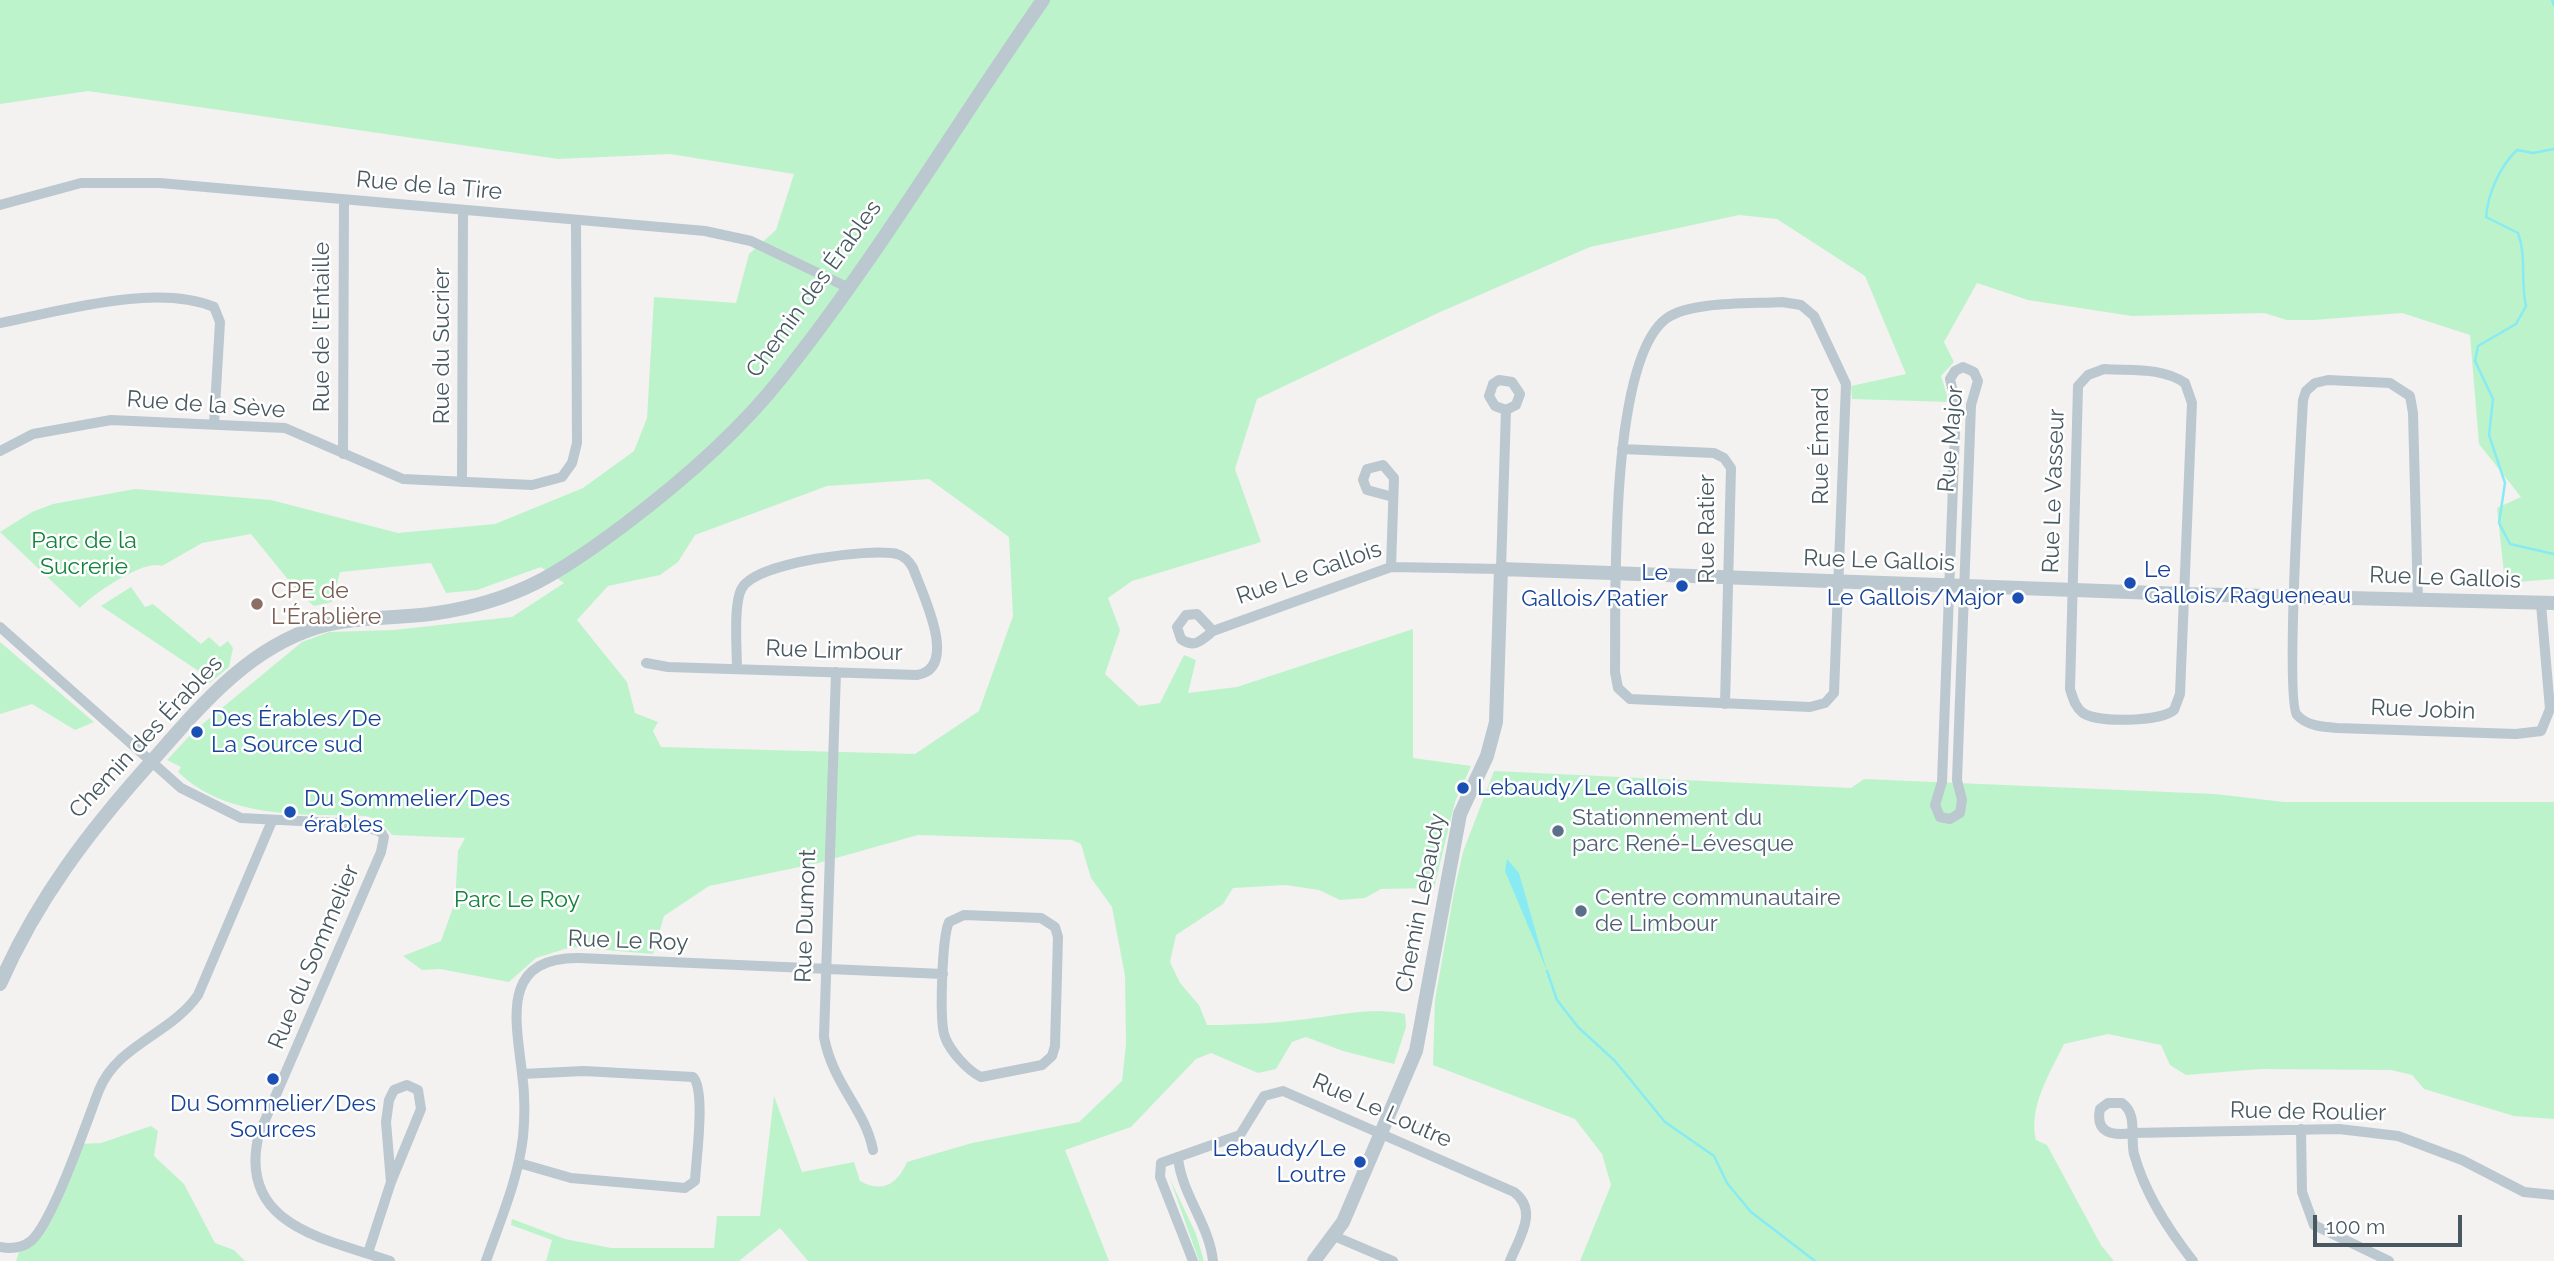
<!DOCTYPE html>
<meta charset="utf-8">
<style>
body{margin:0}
#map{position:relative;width:2554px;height:1261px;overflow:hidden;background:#f4f1f1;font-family:Raleway,sans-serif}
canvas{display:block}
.scale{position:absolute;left:2313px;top:1215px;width:149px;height:32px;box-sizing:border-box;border:4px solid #475860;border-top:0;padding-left:9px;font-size:21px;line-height:24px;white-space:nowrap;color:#475860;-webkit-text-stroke:5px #fff;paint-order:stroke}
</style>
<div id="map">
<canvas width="2554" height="1261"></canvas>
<div class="scale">100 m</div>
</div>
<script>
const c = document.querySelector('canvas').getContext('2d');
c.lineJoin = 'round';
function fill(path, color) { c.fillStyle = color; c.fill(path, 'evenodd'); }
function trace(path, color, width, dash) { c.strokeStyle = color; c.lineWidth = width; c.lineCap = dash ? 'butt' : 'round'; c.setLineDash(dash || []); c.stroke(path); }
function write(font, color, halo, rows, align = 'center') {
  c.font = font + ' Raleway,sans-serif'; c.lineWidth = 5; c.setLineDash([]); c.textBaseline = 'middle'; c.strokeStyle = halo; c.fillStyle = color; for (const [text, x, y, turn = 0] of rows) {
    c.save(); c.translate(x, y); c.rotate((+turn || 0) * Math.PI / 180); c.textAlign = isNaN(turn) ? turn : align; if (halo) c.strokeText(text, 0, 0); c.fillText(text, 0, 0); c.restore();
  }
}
fill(new Path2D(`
 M0 0H2554V579L2505 583 2497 508 2521 497 2479 444 2470 335 2402 313 2314 320H2287L2264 313 2132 316 2028 300 1977 283 1944 342 1954 362 1941 376 1949 402 1852 399 1851 386 1906 374 1865 276 1777 219 1739 215 1590 247 1438 313 1257 399 1235 469 1261 542 1132 581 1108 598 1120 630 1105 674 1139 706 1160 703 1184 655 1196 660 1188 693 1237 687 1413 629V758L1471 766 1455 802 1434 888 1381 889 1365 898 1340 900 1319 890 1286 885 1233 888 1223 904 1176 935 1170 962 1180 983 1199 1005 1207 1025C1243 1025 1279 1023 1314 1018 1347 1014 1373 1007 1405 1014L1406 1027 1394 1064 1343 1051 1306 1037 1292 1042 1276 1069 1258 1073 1211 1053 1196 1059 1131 1127 1065 1150 1109 1261H808L780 1228 739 1261H546L552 1240 511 1225 512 1219 565 1239 611 1248H714L717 1216H760L774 1096 802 1172 854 1162 860 1181C882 1193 897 1185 907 1162L972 1143 1079 1122 1122 1081 1126 1044 1125 976 1112 907 1091 878 1081 844 1072 840 918 835 818 863 709 886 664 916 653 954 571 947 536 958 509 982 440 969 422 970 403 956 441 941 455 902 458 851 465 838 392 835 378 819 365 816C301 814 227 819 178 772L181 767 167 760 194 731 302 642 329 632 394 630 512 617 564 583 541 567 477 590 446 593 431 563 340 572 332 602 314 606 299 593 251 534 202 543 162 566C144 559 93 594 80 608L0 532 32 512 53 504 135 489 271 500 398 533 495 524 583 488 634 451 647 418 654 297 736 303 749 254 776 230 794 174 670 154 558 159 88 91 0 104ZM929 479 1009 537 1013 616 979 711 915 754 661 747 653 731 658 722 635 713 627 682 577 620 608 586 660 575 678 562 695 535 827 486Z
 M131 587 145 607 153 604 201 644 209 637 220 647 228 641 233 648 229 667 207 685 200 672 101 606Z
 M0 642 94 722 75 730 32 704 0 714Z
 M1494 771 1851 788 1864 779 2215 794 2284 802H2554V1119L2514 1116 2424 1089 2412 1075 2391 1070 2261 1069 2186 1075 2170 1065 2161 1045 2108 1034 2064 1044C2050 1073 2028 1107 2036 1140L2047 1145 2101 1245 2114 1261H1580L1611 1185 1602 1154 1575 1119 1433 1065 1435 1000 1454 892 1463 852Z
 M151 1126 158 1131 154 1156 184 1184 215 1243 234 1250 245 1261H16L21 1246 32 1240 78 1144 101 1143Z
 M1170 1179 1196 1234 1204 1261H1199Z`), '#bdf3cb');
fill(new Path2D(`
 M1507 859 1519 873 1547 971 1505 871Z`), '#88ebf3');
trace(new Path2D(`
 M2552 0 2554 5
 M2554 149 2533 153 2517 150C2500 166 2488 193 2486 217L2518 233C2527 257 2520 281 2526 306L2516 324 2478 346 2475 361 2493 399 2489 435 2505 483 2499 523 2510 544 2554 554
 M1547 971 1557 1000 1578 1027 1615 1061 1665 1122 1714 1156 1727 1183 1751 1212 1815 1261`), '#88ebf3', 2.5);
trace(new Path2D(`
 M0 205 81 183H160L705 231 751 241 847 287
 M1782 302 1801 305 1814 316 1846 384 1834 693 1825 703 1810 707 1630 699 1618 688 1615 672C1616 601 1608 360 1667 318 1691 301 1751 304 1782 302Z
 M0 323C61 311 155 283 214 307L220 322 214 424
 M1963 367 1974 372 1978 381 1971 405 1957 780 1962 800 1960 813 1950 819 1940 817 1935 805 1942 782 1956 405 1950 379 1955 371Z
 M2104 369C2132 371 2161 367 2185 383L2192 403 2180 694 2174 710C2160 722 2098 723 2083 713 2075 707 2073 698 2070 689L2078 386 2088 375Z
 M1622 449 1714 453 1724 458 1731 468 1725 704
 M0 451 33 434 111 420 285 428 403 479 532 485 562 477 572 463 577 443 576 221
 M343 454 344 200
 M462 482 463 210
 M1391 567 1394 478 1383 465 1367 469 1363 480 1367 490 1393 497
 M2418 601 2413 413 2410 396 2390 383 2328 380 2315 383 2306 391 2303 400C2301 439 2285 701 2297 715 2307 726 2323 727 2337 728L2516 734 2541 731 2550 709 2541 604
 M0 627 181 788 241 818 359 824 381 832 384 837 381 852 259 1134C236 1227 328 1239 390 1261
 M1213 631C1202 640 1194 649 1181 639L1177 627 1186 615 1197 614 1213 631 1391 567 1501 569 1506 410 1516 405 1520 394 1512 382 1499 380 1493 384 1489 396 1495 406 1506 410
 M646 663 668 667 917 675C960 668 922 593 913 568 909 561 905 556 897 554 869 548 757 562 742 588 733 603 737 650 737 669
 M836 672 824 1037C833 1085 865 1109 873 1150
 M964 915 1041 918 1055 927 1058 937 1055 1046 1052 1056 1042 1065 981 1077C968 1071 950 1051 945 1037 939 1022 942 937 949 922Z
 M2301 1129 2302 1192 2314 1225 2389 1261
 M1178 1158C1182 1195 1209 1224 1213 1261
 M519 1163 571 1178 685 1188 695 1181C696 1160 706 1090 693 1077L584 1071 522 1074
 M1334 1236 1393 1261
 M0 1247C10 1249 22 1248 31 1241 53 1222 87 1121 99 1090 118 1044 171 1034 198 995L272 821
 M368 1253 391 1182 421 1109 418 1090 407 1085 394 1090 389 1100 386 1122 391 1182
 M486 1261C500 1221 518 1180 523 1137 525 1116 525 1094 522 1073 516 1020 500 957 579 958L943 974
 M1193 1261 1160 1177 1161 1163 1240 1135 1264 1096 1283 1091 1514 1192C1539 1211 1519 1238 1510 1261
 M2193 1261C2168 1229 2145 1194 2134 1154 2130 1137 2138 1114 2122 1103H2108L2100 1109C2095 1133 2112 1136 2132 1133L2339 1129 2398 1136 2462 1160 2524 1192 2554 1195`), '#bbc8cf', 10);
trace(new Path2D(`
 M0 984C37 899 90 830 151 762 199 708 246 649 318 627 355 616 398 619 437 613 517 601 560 573 624 525 681 482 738 433 782 377 877 258 956 124 1043 0
 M1314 1261 1343 1222 1416 1051 1460 814 1487 756 1496 722 1501 569 2184 594 2554 603`), '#bbc8cf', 14);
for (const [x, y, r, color] of [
 [2130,583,7,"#1a4fb4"],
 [1682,586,7,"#1a4fb4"],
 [2018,598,7,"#1a4fb4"],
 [257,604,7,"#8d6e63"],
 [197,732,7,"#1a4fb4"],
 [1463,788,7,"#1a4fb4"],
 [290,812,7,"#1a4fb4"],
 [1558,831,7,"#5c6f8a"],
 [1581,911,7,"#5c6f8a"],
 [273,1079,7,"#1a4fb4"],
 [1360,1162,7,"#1a4fb4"]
]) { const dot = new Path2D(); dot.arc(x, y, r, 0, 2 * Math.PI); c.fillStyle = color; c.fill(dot); trace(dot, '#fff', 2.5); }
write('23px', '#475860', '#fff', [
 ["Rue de la Tire",429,186,5],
 ["Chemin des Érables",814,289,-54],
 ["Rue de l'Entaille",322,327,-90],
 ["Rue du Sucrier",442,346,-90],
 ["Rue de la Sève",206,405,4],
 ["Rue Major",1951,439,-85],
 ["Rue Émard",1821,446,-90],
 ["Rue Le Vasseur",2054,491,-88],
 ["Rue Ratier",1707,529,-90],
 ["Rue Le Gallois",1879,561,2],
 ["Rue Le Gallois",1309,573,-19],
 ["Rue Le Gallois",2445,578,2],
 ["Rue Limbour",834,651,2],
 ["Rue Jobin",2423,710,2],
 ["Chemin des Érables",146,737,-47],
 ["Chemin Lebaudy",1421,903,-79],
 ["Rue Dumont",806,916,-88],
 ["Rue Le Roy",628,941,2],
 ["Rue du Sommelier",314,957,-67],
 ["Rue Le Loutre",1382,1111,24],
 ["Rue de Roulier",2308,1112,1]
]);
write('23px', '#11833a', '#fff', [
 ["Parc de la",84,541],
 ["Sucrerie",84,567],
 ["Parc Le Roy",517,900]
]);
write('23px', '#164399', '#fff', [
 ["Le",2144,570],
 ["Gallois/Ragueneau",2144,596],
 ["Le",1668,573,"right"],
 ["Gallois/Ratier",1668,599,"right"],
 ["Le Gallois/Major",2004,598,"right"],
 ["Des Érables/De",211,719],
 ["La Source sud",211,745],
 ["Lebaudy/Le Gallois",1477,788],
 ["Du Sommelier/Des",304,799],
 ["érables",304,825],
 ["Du Sommelier/Des",273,1104,"center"],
 ["Sources",273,1130,"center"],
 ["Lebaudy/Le",1346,1149,"right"],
 ["Loutre",1346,1175,"right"]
], 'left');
write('23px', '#785e54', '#fff', [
 ["CPE de",271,591],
 ["L'Érablière",271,617]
], 'left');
write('23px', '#4e5e75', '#fff', [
 ["Stationnement du",1572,818],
 ["parc René-Lévesque",1572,844],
 ["Centre communautaire",1595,898],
 ["de Limbour",1595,924]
], 'left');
</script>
